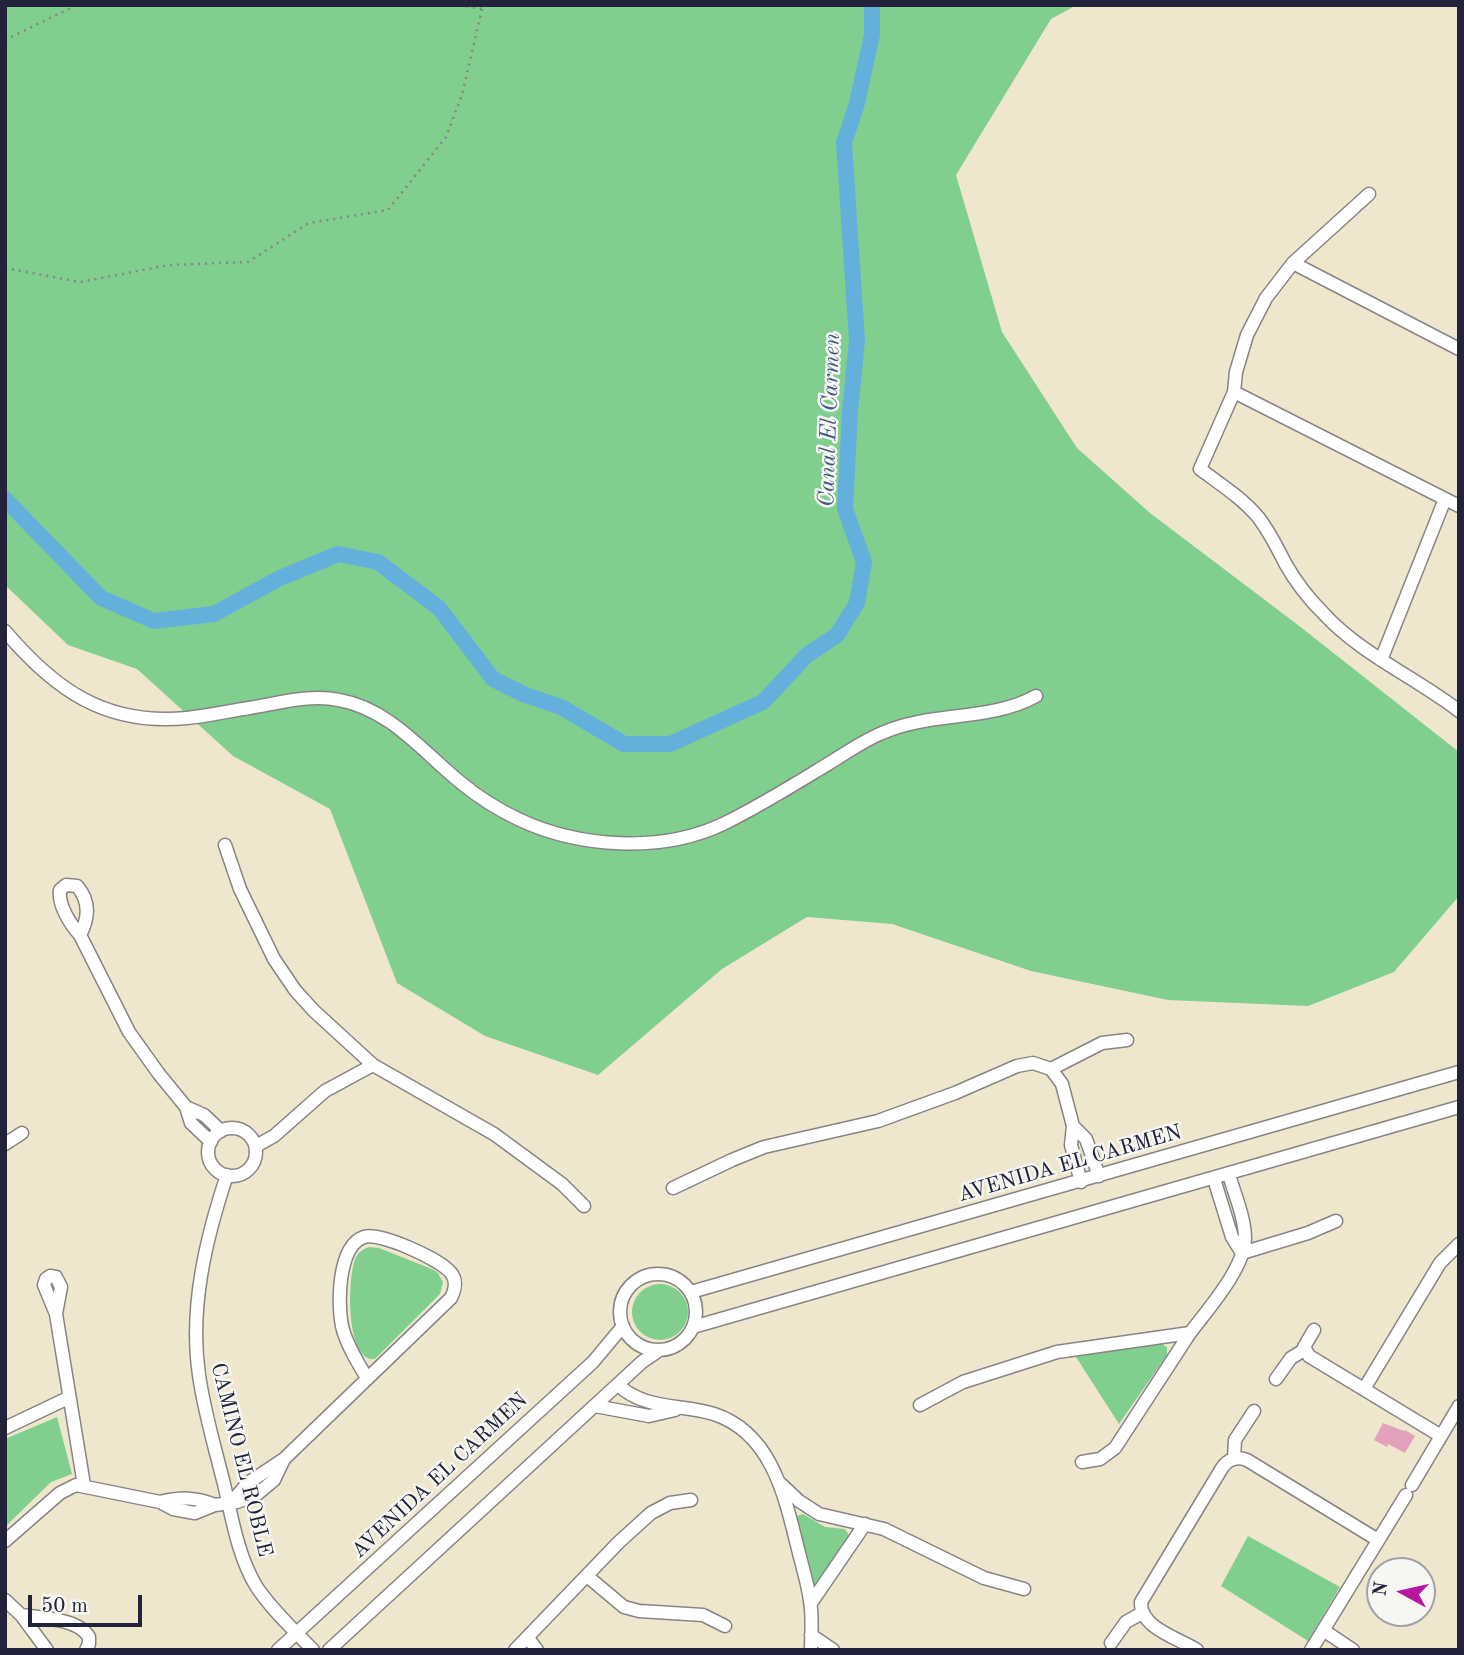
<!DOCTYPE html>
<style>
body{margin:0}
#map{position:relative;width:1464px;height:1655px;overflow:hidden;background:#eee7ce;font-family:"Old Standard TT",serif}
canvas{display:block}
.frame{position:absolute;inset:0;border:7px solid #22223b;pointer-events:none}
.north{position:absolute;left:1366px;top:1557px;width:70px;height:70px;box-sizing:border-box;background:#f6f6f2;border:2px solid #a1a1a9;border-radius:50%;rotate:278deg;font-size:19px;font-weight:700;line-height:28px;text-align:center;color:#22223b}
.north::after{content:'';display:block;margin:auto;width:24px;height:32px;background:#b5179e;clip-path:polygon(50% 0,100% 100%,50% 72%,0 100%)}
.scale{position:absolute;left:28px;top:1595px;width:114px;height:32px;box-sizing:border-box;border:4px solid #22223b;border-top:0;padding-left:9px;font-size:21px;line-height:24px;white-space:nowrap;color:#22223b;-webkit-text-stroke:5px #f6f6f2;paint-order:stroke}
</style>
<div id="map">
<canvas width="1464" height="1655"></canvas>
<div class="frame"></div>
<div class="north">N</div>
<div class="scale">50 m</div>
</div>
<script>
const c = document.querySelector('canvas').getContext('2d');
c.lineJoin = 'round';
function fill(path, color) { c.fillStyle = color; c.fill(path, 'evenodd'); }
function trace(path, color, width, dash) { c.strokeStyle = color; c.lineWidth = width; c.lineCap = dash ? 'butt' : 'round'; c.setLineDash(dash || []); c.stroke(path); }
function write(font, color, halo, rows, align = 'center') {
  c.font = font + ' "Old Standard TT",serif'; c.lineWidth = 5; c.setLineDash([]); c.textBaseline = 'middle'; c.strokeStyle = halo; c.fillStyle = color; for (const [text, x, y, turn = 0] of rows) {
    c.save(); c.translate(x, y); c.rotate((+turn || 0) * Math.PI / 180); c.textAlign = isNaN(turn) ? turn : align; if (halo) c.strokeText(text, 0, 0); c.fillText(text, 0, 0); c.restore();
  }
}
fill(new Path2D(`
 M5 5H1077L1051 19 956 175 1002 332 1077 448 1150 513 1298 625 1459 752V896L1394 972 1308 1006 1168 1000 1031 971 892 924 807 917 722 969 598 1075 485 1036 397 983 330 809 233 756 137 669 68 645 5 585Z
 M369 1247 379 1248 432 1269 438 1273 443 1282 440 1294 375 1359C345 1363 347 1275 356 1257 359 1252 363 1249 369 1247Z
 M632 1312a28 28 0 1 1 56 0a28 28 0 1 1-56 0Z
 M1161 1344 1167 1347V1355L1119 1424 1076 1357 1089 1353Z
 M57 1417 72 1474 51 1482 5 1527V1439Z
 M803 1514 825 1527 845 1529 849 1535 815 1587 811 1584 798 1523 797 1516Z
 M1248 1536 1340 1587 1308 1641 1221 1586Z`), '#80cf8f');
trace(new Path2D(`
 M5 499 101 598 154 621 214 614 278 579 338 554 378 562 439 608 493 679 523 694 561 707 624 744H670L763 702 807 655 837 635 857 603 864 562 845 509 850 411 857 341 844 143 856 107 872 35V5`), '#64b0dd', 16);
fill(new Path2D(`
 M1383 1423 1404 1431 1405 1430 1415 1436 1405 1453 1388 1444 1387 1447 1374 1440Z`), '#e2a2bc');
const minor = new Path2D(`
 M1369 194 1293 263 1266 298 1247 335 1236 372 1234 392 1200 469C1220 484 1242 498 1258 517 1269 531 1277 547 1285 563 1295 581 1309 599 1324 614 1362 655 1415 677 1459 711
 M1293 263 1459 349
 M1234 392 1459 506
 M5 631C55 690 106 726 187 718 208 716 229 711 249 708 279 703 310 694 339 700 390 709 423 752 460 782 478 797 497 809 518 819 579 848 662 853 723 824 756 808 787 789 818 770 839 758 860 742 882 733 931 711 989 722 1036 696
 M1381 660 1445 499
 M225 845 240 889 274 959 295 990 313 1010 373 1065 494 1134 562 1184 584 1206
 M80 935C89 918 90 901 77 886L66 885 60 890C58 905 70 924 80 935L129 1032 159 1074 186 1107 191 1123 211 1142
 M1051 1069 1102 1043 1127 1040
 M186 1107 204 1115 221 1131
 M1073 1126 1086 1139 1099 1176
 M208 1152a24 24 0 1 1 48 0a24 24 0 1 1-48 0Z
 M5 1144 22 1133
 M256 1146 274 1136 325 1091 373 1065
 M227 1175C206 1238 189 1308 199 1375 204 1411 215 1448 224 1484 232 1518 238 1556 256 1586 271 1609 294 1630 313 1650
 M1214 1179 1232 1237 1242 1253
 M673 1188 732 1160 764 1147 878 1121 955 1093 1017 1066 1033 1063 1051 1069 1062 1084 1073 1126 1071 1145 1081 1182
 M1242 1253 1308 1233 1336 1221
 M620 1312a38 38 0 1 1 76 0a38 38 0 1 1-76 0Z
 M691 1292 1459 1072
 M56 1314 61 1287 56 1277 50 1276 46 1279 44 1285 56 1314 84 1485
 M693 1327 1459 1107
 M1314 1330 1304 1347 1309 1356 1441 1436
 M1276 1379 1291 1358 1304 1350
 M618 1385C645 1410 681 1404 714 1414 772 1433 785 1497 798 1549 802 1566 808 1584 810 1601 813 1617 811 1634 811 1650
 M1364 1389 1440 1263 1459 1244
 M920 1405 963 1382 1057 1352 1190 1333C1208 1309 1244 1269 1245 1239 1245 1218 1235 1195 1229 1175
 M595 1406 649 1416 675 1410
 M5 1428 68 1398
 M1234 1458 1235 1440 1254 1411
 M1082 1462 1100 1459 1115 1448 1190 1333
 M781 1484 799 1501 819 1514 884 1529 984 1578 1024 1589
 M1412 1485 1459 1406
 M160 1502C180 1497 196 1497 215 1505
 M229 1505 248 1483 284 1459 451 1298C455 1290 457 1280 451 1273 440 1259 380 1232 364 1237 337 1246 337 1308 343 1330 348 1347 358 1363 367 1378
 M5 1541 60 1493 76 1485 160 1502 173 1509 195 1513 215 1505 237 1502 256 1495 274 1480 284 1459
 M587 1576 624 1607 639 1611 703 1615 725 1626
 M5 1600 21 1615 47 1650
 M811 1603 865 1524
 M21 1615C41 1618 78 1618 89 1637V1644L86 1650
 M1323 1630 1353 1650
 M811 1635 833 1650
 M528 1638 537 1650
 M1111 1643 1126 1622 1142 1613
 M278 1650 593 1362 623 1326
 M329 1650 642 1362 658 1351
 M515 1650 619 1542 651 1513 670 1503 691 1500
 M1197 1650C1178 1638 1140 1628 1141 1602L1222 1468C1228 1459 1237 1456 1247 1460L1378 1540
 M1311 1650 1406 1495`);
trace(minor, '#888484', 15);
trace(new Path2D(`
 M459 5 482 9
 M5 40 77 5
 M5 268 80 282 169 265 248 262 309 223 388 210 446 137 462 95 483 5`), '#888484', 2.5, [2, 5]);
trace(minor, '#fff', 12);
write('21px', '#22223b', '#f6f6f2', [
 ["AVENIDA EL CARMEN",1070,1164,-16],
 ["CAMINO EL ROBLE",241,1460,76],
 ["AVENIDA EL CARMEN",440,1476,-43]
]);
write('italic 23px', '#3c5b7c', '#f6f6f2', [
 ["Canal El Carmen",830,420,-88]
]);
</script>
